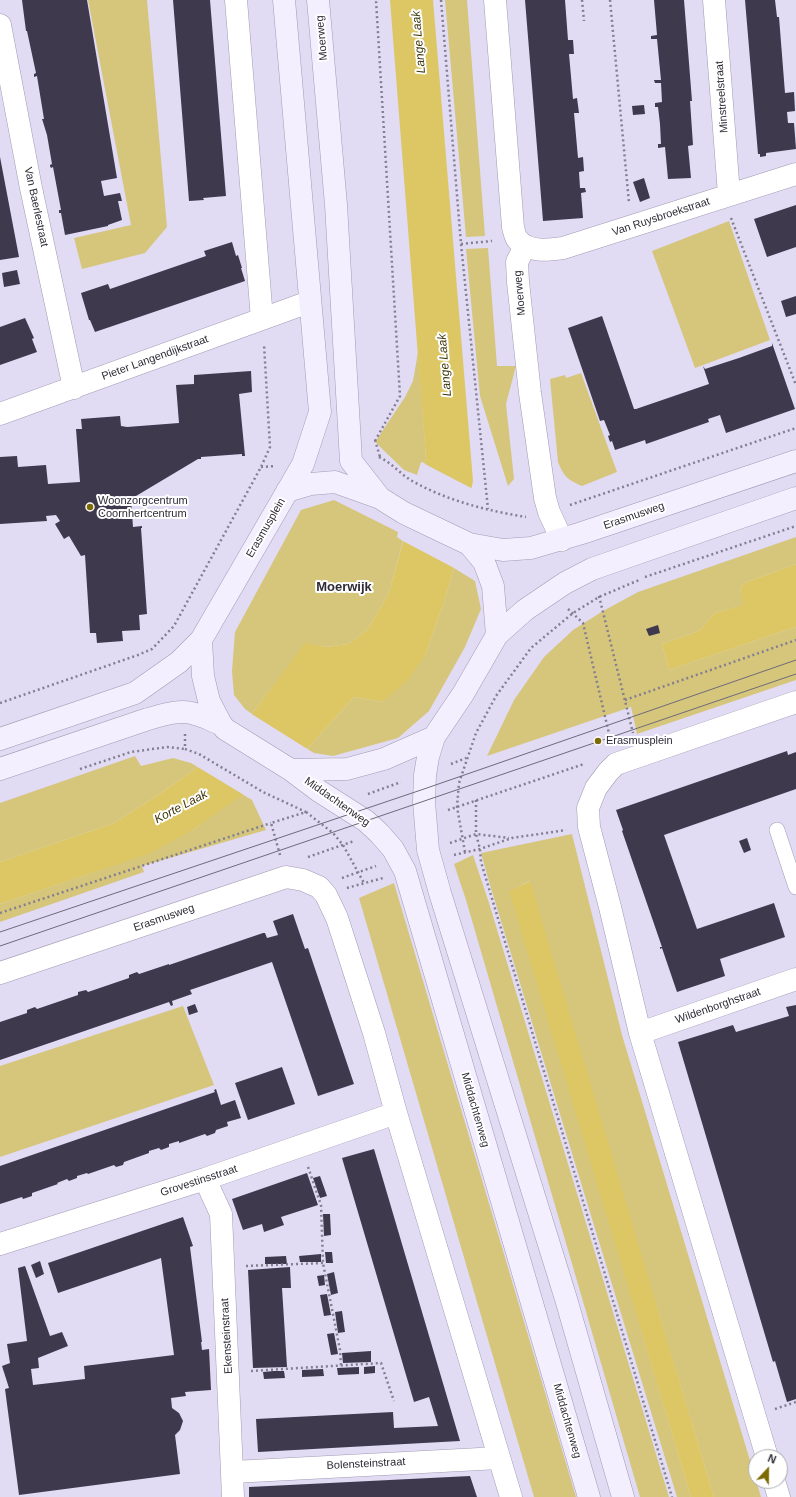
<!DOCTYPE html>
<style>
body{margin:0}
#map{position:relative;width:796px;height:1497px;overflow:hidden;background:#e1dbf4;font-family:Helvetica,sans-serif}
canvas{display:block}
.north{position:absolute;left:748px;top:1449px;width:40px;height:40px;box-sizing:border-box;background:#fff;border:1px solid #abaaae;border-radius:50%;rotate:22deg;font-size:11px;font-weight:700;line-height:16px;text-align:center;color:#2e2b35}
.north::after{content:'';display:block;margin:auto;width:14px;height:18px;background:#7c6b03;clip-path:polygon(50% 0,100% 100%,50% 72%,0 100%)}
</style>
<div id="map">
<canvas width="796" height="1497"></canvas>
<div class="north">N</div>
</div>
<script>
const c = document.querySelector('canvas').getContext('2d');
c.lineJoin = 'round';
function fill(path, color) { c.fillStyle = color; c.fill(path, 'evenodd'); }
function trace(path, color, width, dash) { c.strokeStyle = color; c.lineWidth = width; c.lineCap = dash ? 'butt' : 'round'; c.setLineDash(dash || []); c.stroke(path); }
function write(font, color, halo, rows, align = 'center') {
  c.font = font + ' Helvetica,sans-serif'; c.lineWidth = 4; c.setLineDash([]); c.textBaseline = 'middle'; c.strokeStyle = halo; c.fillStyle = color; for (const [text, x, y, turn = 0] of rows) {
    c.save(); c.translate(x, y); c.rotate((+turn || 0) * Math.PI / 180); c.textAlign = isNaN(turn) ? turn : align; if (halo) c.strokeText(text, 0, 0); c.fillText(text, 0, 0); c.restore();
  }
}
fill(new Path2D(`
 M88 0H147L167 227 145 253 82 269 74 238 131 225Z
 M445 0H467L485 236 466 237Z
 M729 221 770 340 695 368 652 251Z
 M488 248 497 366H516L506 404 514 479 508 486 480 396 466 249Z
 M418 352 426 458 425 463 421 462 417 475 404 470 375 442 405 397 413 381Z
 M581 373 617 472 582 486C568 480 564 477 558 462L550 379 565 375 566 378Z
 M334 500 398 532 397 537 403 541 389 593 368 629 348 644 326 647 305 644 252 714 245 709 234 695 232 671 235 632 301 510Z
 M796 537V564L744 583 740 589 744 605 715 613 699 631 662 644 669 670 796 627V680L637 734 631 707 487 756 514 700 544 657 573 630 603 611 638 592Z
 M454 568 475 581 481 609 465 647 429 711 398 738 333 756 314 753 307 749 354 697 382 702 425 656 444 602Z
 M135 756 141 766 173 758 191 763 198 767 161 793 114 823 0 862V803Z
 M242 794 252 800 266 830 142 866 144 872 0 922V904L100 870 193 830Z
 M572 834 622 1035 761 1497H714L529 881 510 891 691 1497H677L490 885 481 853Z
 M473 855 489 903 669 1497H640L466 900 454 864Z
 M394 883 576 1497H534L359 898Z
 M183 1006 214 1085 0 1157V1066Z`), '#d6c67c');
fill(new Path2D(`
 M390 0H433L473 481 454 568 444 602 425 656 406 682 382 702 354 697 307 749 193 830 148 854 0 904V862L114 823 161 793 198 767 252 714 305 643 326 647 348 644 368 629 389 593 426 458Z
 M796 564V627L669 670 662 644 699 631 715 613 743 605 740 589 744 583Z
 M530 881 714 1497H691L509 891Z`), '#dcc764');
fill(new Path2D(`
 M423 463 473 489 456 569 401 540Z
 M250 713 309 750 244 795 196 766Z`), '#e1dbf4');
fill(new Path2D(`
 M22 0H87L117 178 101 181 104 196 120 193 122 201H118L122 220 108 225V226L65 235 61 213H59V210H61L53 167 51 168 50 166V165L52 164 47 135 43 122 42 119H44L37 76 34 77V74L36 73 27 31H26Z
 M173 0H210L226 196 203 198 204 200 189 201Z
 M525 0H565L568 40H573L574 54H569L573 99 577 98 579 113H574L578 158 583 157 584 171 579 172 580 188H585L586 192 581 193 583 218 543 221Z
 M654 0H684L692 101H690L693 145 688 146 691 178 668 179 665 147 658 148V144H661L660 124 658 107H655V103L662 102 661 83H655L654 80H661L657 39H651V36L657 35Z
 M745 0H775L777 17H779L785 93 794 92 795 111 787 112 788 123H794L796 149 766 153V156L760 157V154H758Z
 M644 105 645 114 633 115 632 106Z
 M0 157 19 257 0 260Z
 M644 178 650 198 640 202 633 182Z
 M796 205V247L767 257 754 219Z
 M232 242 236 256 238 255 242 268H241L245 281 95 332 90 320H89L81 293 108 284 110 289 206 256 204 251Z
 M17 270 20 284 4 287 2 273Z
 M796 296V314L786 317 781 301Z
 M602 316 634 409H636L709 384 703 366 705 369 739 358 772 346V343L795 409 726 433 720 415 708 419 709 422 646 444 645 440 615 450 612 441 610 442 608 436 610 435 604 420 600 421 568 328Z
 M25 318 34 338 32 339 37 352 0 365V327Z
 M251 371 252 392 239 394 245 456H242V454L201 457V459H198L131 499 133 527 142 526V528H141L147 614 139 615 140 630 122 631 123 641 97 643 96 633H90L85 555 81 556 69 536 64 539 55 524 60 521 56 515 46 516 47 521 0 524V457L17 456 18 467 46 465 48 484 80 482 76 429H82L81 419 120 416 121 426 127 427 179 423 176 385 194 384V375Z
 M658 625 660 633 649 636 646 629Z
 M787 751 788 755 796 752V789L664 835 697 929 774 903 785 937 720 959 725 976 677 992 662 948 660 949V947H662L622 831 623 830 616 810Z
 M747 838 751 850 744 853 739 841Z
 M293 914 305 949 308 948 354 1084 318 1096 272 962 190 990 192 994 172 1001 173 1005 171 1006 169 1002 0 1060V1022L27 1013V1010L35 1007 37 1009 78 995V992L86 990 88 992 129 978V975L137 972 139 974 169 964V965L263 933H265L267 938 278 935 273 921Z
 M195 1004 198 1012 189 1015 187 1007Z
 M796 1005V1399L787 1402 775 1361 773 1362 678 1042 733 1025 736 1032 789 1016 786 1007Z
 M282 1067 295 1104 248 1120 235 1083Z
 M216 1089 221 1105 235 1100 241 1118 227 1122 228 1126 216 1130 215 1133 207 1136 205 1134 179 1143V1141L169 1144V1147L161 1150 159 1148 149 1151V1153L124 1162 123 1165 116 1167 114 1165 88 1174 87 1173 77 1176V1178L69 1181 67 1179 57 1183 58 1184 32 1193V1196L23 1199 22 1197 0 1204V1166L215 1092 214 1090Z
 M374 1149 460 1441 258 1452 256 1419 393 1412 394 1428 438 1426 429 1397 414 1402 342 1158Z
 M307 1173 318 1205 281 1217 284 1225 264 1232 262 1224 243 1230 232 1199Z
 M320 1176 327 1196 320 1198 313 1178Z
 M323 1214H330L331 1235 324 1236Z
 M183 1217 193 1246 190 1247 202 1342H201L202 1350 209 1349 211 1390 185 1392 186 1396 171 1398 172 1408 179 1413 183 1421 180 1430 175 1435 180 1474 19 1495 5 1389 9 1388 2 1366 10 1363 7 1344 27 1341 18 1268 25 1266 50 1336 62 1332 68 1346 38 1358 39 1368 31 1369 33 1385 85 1379 84 1366 174 1355 161 1258 58 1293 48 1263Z
 M325 1252H332L333 1263H326Z
 M321 1254V1262H300L299 1256Z
 M286 1256 287 1264H265V1257Z
 M40 1261 44 1274 36 1278 31 1265Z
 M290 1267 291 1288H282L287 1367 253 1368 248 1270Z
 M334 1272 338 1293 331 1295 327 1274Z
 M324 1275 325 1285 319 1286 317 1276Z
 M327 1294 331 1315 324 1316 320 1295Z
 M342 1311 345 1332 338 1333 335 1312Z
 M334 1333 338 1354 331 1355 327 1334Z
 M371 1351V1362L343 1363 342 1353Z
 M375 1366V1373L364 1374V1367Z
 M359 1367V1374L338 1375 337 1368Z
 M323 1369 324 1376 302 1377V1370Z
 M274 1371H284L285 1378 264 1379 263 1372Z
 M470 1476 477 1497H249V1487Z`), '#3f394e');
const service = new Path2D(`
 M777 830 796 887`);
const minor = new Path2D(`
 M236 0 262 319
 M495 0 513 227C514 231 515 236 517 239 528 253 549 250 563 248L796 174
 M714 0 729 194
 M0 25 31 188 74 388
 M525 246 517 262 518 282 530 393 545 498 549 512 562 540
 M0 414 309 302
 M0 973 286 877 303 880 319 887 326 895 337 918 374 1033 396 1113 511 1497
 M640 1033 796 979
 M205 1179 221 1214 233 1497
 M0 1244 205 1179 396 1113
 M767 1457 640 1033 610 907 589 827 588 808 596 788 608 772 616 764 796 702
 M233 1472 499 1458
 M774 1481 779 1497`);
const secondary = new Path2D(`
 M284 0 320 412 303 464 201 640 203 676 209 701 221 724 225 729 291 770 319 791 366 821 379 833 393 849 405 871 589 1497
 M318 0 336 205 351 461 380 498
 M287 491 311 484 335 482 380 498 404 513 469 544 484 562 493 586 497 635 463 694 434 737 384 759 347 769 291 770
 M469 544 503 550 531 548 582 533 796 461
 M497 635 525 610 565 583 592 569 796 498
 M434 737 428 757 425 775 424 802 428 850 440 893 566 1299 623 1497
 M0 739 135 693 179 662 201 640
 M0 769 148 719C163 715 180 709 195 714 204 716 212 721 221 724`);
trace(service, '#a19bb3', 16);
trace(minor, '#a19bb3', 23);
trace(secondary, '#a19bb3', 23);
trace(new Path2D(`
 M441 0 461 244 488 509
 M582 0 584 21
 M610 0 629 203
 M731 218 796 385
 M461 244 492 241
 M375 440 380 457
 M375 441 400 396 376 0
 M379 457C392 463 401 475 414 482 448 501 489 511 526 517
 M261 467 275 466
 M570 505 796 428
 M645 577 796 526
 M599 596 633 733
 M568 609 583 623 611 742
 M625 700 796 640
 M0 703 138 655 152 649 174 626 261 467 270 447 264 344
 M185 734V749L199 754 263 792 306 812H308
 M451 764 466 758
 M80 769 131 752 167 747 185 749
 M368 794 401 782
 M476 800V834L480 849 481 862 672 1497
 M448 810 584 764
 M450 843 476 834 509 838
 M465 852 457 807 459 783 476 733 496 696 531 648 573 613 599 597 639 580
 M280 855 271 823 306 812 333 833 343 845 364 883
 M454 855 480 849 512 838 566 830
 M308 857 354 841
 M342 878 376 866
 M347 888 383 878
 M0 913 271 823
 M308 1167 321 1205 323 1263 340 1350 341 1366
 M246 1266 323 1263
 M251 1371 381 1363 394 1401
 M775 1409 796 1402`), '#847f90', 2.5, [2, 3]);
trace(service, '#fff', 15);
trace(minor, '#fff', 22);
trace(secondary, '#f3effe', 22);
trace(new Path2D(`
 M0 932 424 789 796 660
 M0 946 796 674`), '#6e6a7a', 1);
for (const [x, y, r, color] of [
 [90,507,4,"#7c6b03"],
 [598,741,4,"#7c6b03"]
]) { const dot = new Path2D(); dot.arc(x, y, r, 0, 2 * Math.PI); c.fillStyle = color; c.fill(dot); trace(dot, '#fff', 1.5); }
write('11px', '#2e2b35', '#fff', [
 ["Moerweg",322,38,-95],
 ["Minstreelstraat",722,97,-94],
 ["Van Baerlestraat",36,207,78],
 ["Van Ruysbroekstraat",661,217,-18],
 ["Moerweg",520,293,-95],
 ["Pieter Langendijkstraat",155,358,-20],
 ["Erasmusweg",634,516,-19],
 ["Erasmusplein",266,528,-60],
 ["Middachtenweg",337,802,35],
 ["Erasmusweg",164,918,-19],
 ["Wildenborghstraat",718,1006,-19],
 ["Middachtenweg",475,1110,74],
 ["Grovestinsstraat",199,1181,-18],
 ["Ekensteinstraat",227,1336,-93],
 ["Middachtenweg",567,1421,74],
 ["Bolensteinstraat",366,1464,-3]
]);
write('11px', '#2e2b35', '#fff', [
 ["Woonzorgcentrum",98,501],
 ["Coornhertcentrum",98,514],
 ["Erasmusplein",606,741]
], 'left');
write('italic 12px', '#3e360a', '#fff', [
 ["Lange Laak",419,42,-95],
 ["Lange Laak",445,365,-95],
 ["Korte Laak",181,807,-28]
]);
write('bold 13px', '#2e2b35', '#fff', [
 ["Moerwijk",344,587]
]);
</script>
